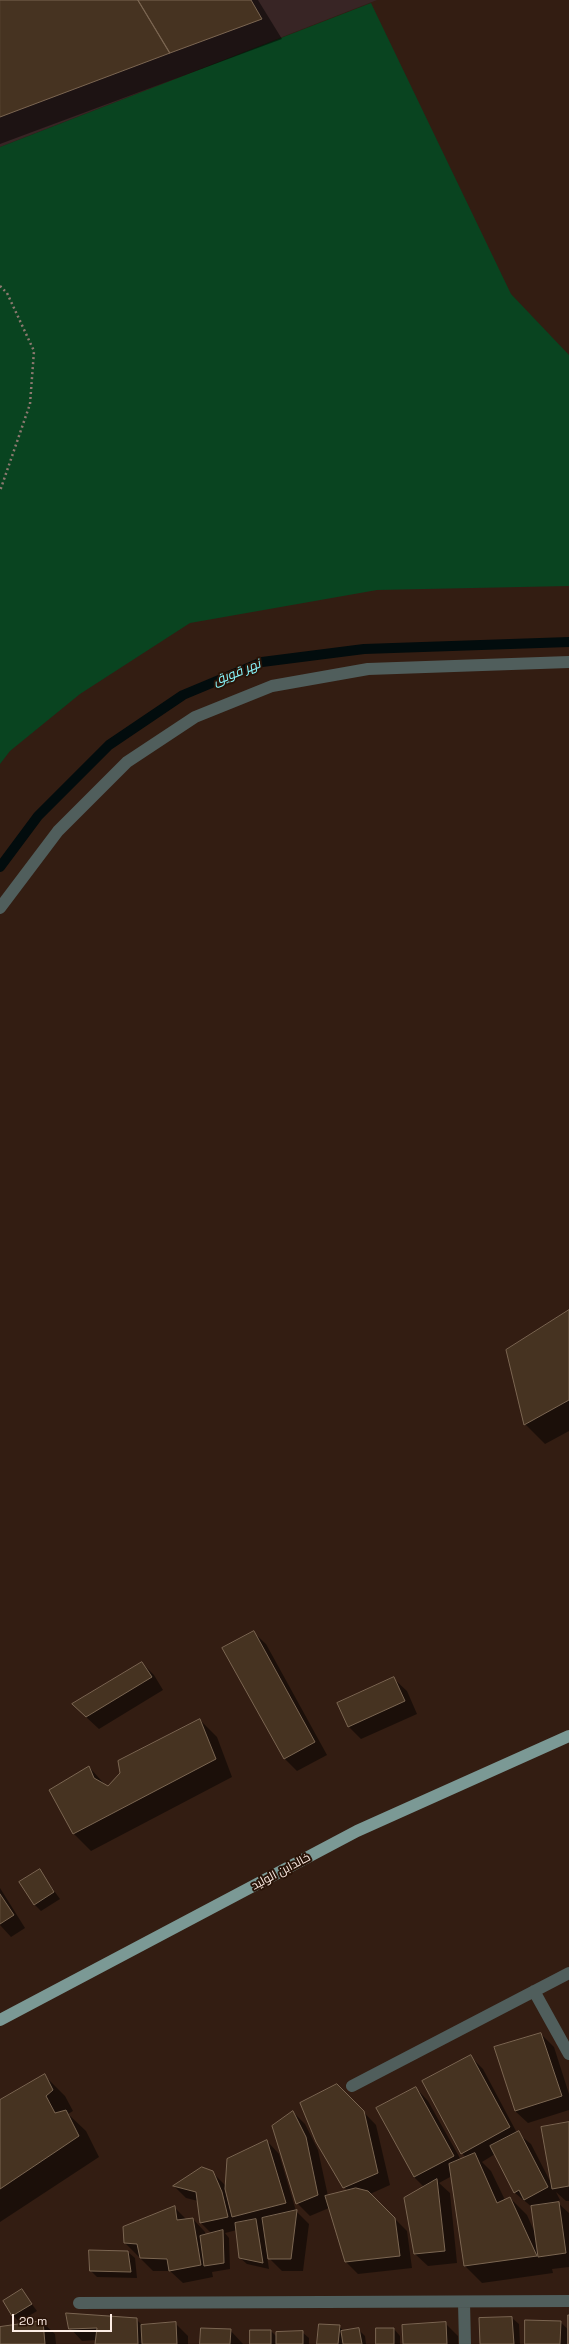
<!DOCTYPE html>
<meta charset="utf-8">
<style>
body{margin:0}
#map{position:relative;width:569px;height:2344px;overflow:hidden;background:#331d12;font-family:"Space Grotesk",sans-serif}
canvas{display:block}
.scale{position:absolute;left:12px;top:2314px;width:100px;height:18px;box-sizing:border-box;border:2px solid #fdede5;border-top:0;padding-left:5px;font-size:12px;line-height:14px;white-space:nowrap;color:#fdede5;-webkit-text-stroke:3px #291408;paint-order:stroke}
</style>
<div id="map">
<canvas width="569" height="2344"></canvas>
<div class="scale">20 m</div>
</div>
<script>
const c = document.querySelector('canvas').getContext('2d');
c.lineJoin = 'round';
function fill(path, color) { c.fillStyle = color; c.fill(path, 'evenodd'); }
function trace(path, color, width, dash) { c.strokeStyle = color; c.lineWidth = width; c.lineCap = dash ? 'butt' : 'round'; c.setLineDash(dash || []); c.stroke(path); }
function write(font, color, halo, rows, align = 'center') {
  c.font = font + ' "Space Grotesk",Cairo,sans-serif'; c.lineWidth = 4; c.setLineDash([]); c.textBaseline = 'middle'; c.strokeStyle = halo; c.fillStyle = color; for (const [text, x, y, turn = 0] of rows) {
    c.save(); c.translate(x, y); c.rotate((+turn || 0) * Math.PI / 180); c.textAlign = isNaN(turn) ? turn : align; if (halo) c.strokeText(text, 0, 0); c.fillText(text, 0, 0); c.restore();
  }
}
fill(new Path2D(`
 M0 0H377L0 147Z`), '#382525');
fill(new Path2D(`
 M371 3 511 294 569 355V586L377 590 190 623 80 694 10 751 0 764V147Z`), '#094420');
fill(new Path2D(`
 M0 0H258L282 39 0 144Z
 M569 1311V1431L545 1444 525 1424Z
 M253 1632 266 1644 327 1755 297 1771 285 1759 223 1648Z
 M142 1663 154 1675 163 1690 99 1729 86 1717Z
 M394 1679 407 1691 417 1714 361 1739 348 1726Z
 M200 1720 217 1737 232 1777 91 1851 74 1834 51 1791 89 1767 108 1788Z
 M39 1870 60 1899 41 1911 34 1904Z
 M0 1888 25 1928 11 1937 0 1925Z
 M541 2034 554 2047 569 2094V2110L528 2123 515 2111Z
 M471 2057 483 2069 517 2133 531 2144 552 2185 569 2123V2201H566L556 2192 560 2200 552 2204H559L569 2213V2267L552 2269 553 2273 482 2283 465 2266 452 2176 439 2183 450 2193 457 2263 428 2266 415 2254 425 2188 414 2177 377 2109 416 2088 428 2101 461 2160 466 2158 462 2153ZM495 2154 515 2193 532 2207 535 2233 527 2215 510 2198 505 2200 491 2171 482 2162Z
 M45 2076 65 2096 73 2111 68 2114 86 2131 99 2157 0 2222V2102Z
 M349 2097 376 2125 390 2185 370 2194 407 2231 412 2268 358 2274 345 2261 329 2208 310 2216 297 2203 293 2112 305 2124 318 2150 328 2196 347 2191 317 2142Z
 M267 2141 279 2154 296 2211 309 2224 303 2271H282L267 2256 269 2269 247 2264 240 2258 237 2230 225 2233 229 2238 230 2269 212 2272 213 2277 183 2283 170 2271H153L125 2243 124 2228 175 2208 187 2220 193 2219 205 2232 206 2236 212 2234 201 2223 198 2201 186 2198 174 2186 212 2172 226 2186Z
 M128 2252 135 2258 137 2278 97 2277 91 2271Z
 M22 2291 37 2311 19 2322 13 2315Z
 M569 2316V2344H526L560 2322 569 2330Z
 M512 2318 519 2324 520 2344H481L480 2319Z
 M136 2319 143 2326 175 2323 188 2336V2344H96V2340L82 2341 70 2328Z
 M42 2322 55 2334 56 2344H0V2328Z
 M445 2323 458 2336V2344H404Z
 M339 2326 344 2332 358 2329 365 2336 366 2344H318Z
 M394 2329 400 2336V2344H377Z
 M230 2330 243 2344H201Z
 M271 2331 277 2337 302 2332 309 2338V2344H251Z`), '#0007');
trace(new Path2D(`
 M0 867 38 816 109 745 183 695 262 662 364 649 569 642`), '#020c0d', 10);
const building = new Path2D(`
 M0 0H138L170 53 0 117Z
 M138 0H251L262 19 170 53Z
 M569 1310V1400L524 1425 506 1350Z
 M254 1631 315 1742 284 1759 222 1648Z
 M142 1662 152 1677 86 1717 72 1704Z
 M394 1677 405 1701 348 1727 337 1703Z
 M200 1719 216 1759 73 1834 49 1790 89 1766 94 1778 108 1786 120 1773 118 1761Z
 M40 1869 54 1892 34 1905 19 1882Z
 M0 1894 14 1915 0 1924Z
 M541 2033 562 2096 515 2111 494 2047Z
 M471 2055 510 2127 461 2154 422 2081Z
 M45 2074 53 2090 46 2096 55 2113 66 2110 79 2136 0 2189V2100Z
 M337 2084 364 2111 378 2173 343 2188 316 2142 300 2103Z
 M416 2087 454 2156 414 2177 376 2108Z
 M293 2111 306 2137 318 2195 296 2204 272 2126Z
 M569 2122V2186L552 2189 541 2127Z
 M519 2131 548 2187 524 2200 519 2190 514 2193 490 2146Z
 M267 2140 286 2203 232 2217 225 2189 227 2159Z
 M475 2153 497 2203 510 2197 537 2256 464 2266 449 2164Z
 M202 2167 213 2171 222 2192 228 2217 200 2223 196 2192 173 2186Z
 M437 2179 445 2251 414 2254 404 2198Z
 M356 2188 368 2191 395 2218 400 2256 345 2262 325 2196Z
 M559 2202 566 2253 538 2257 531 2206Z
 M175 2206 177 2220 193 2218 201 2265 169 2271 167 2259 140 2258 137 2244 124 2243 123 2227Z
 M297 2210 291 2259H268L262 2218Z
 M256 2219 263 2263 239 2258 235 2223Z
 M223 2230 224 2263 204 2266 200 2236Z
 M89 2250 128 2251 131 2272 90 2271Z
 M22 2289 32 2304 12 2316 3 2301Z
 M66 2313 137 2318 138 2344H95L97 2328 69 2329Z
 M568 2315H569V2344H568Z
 M512 2317 514 2344H480L479 2318Z
 M525 2320 561 2321 560 2344H525Z
 M43 2321 45 2344H0V2327Z
 M176 2322 177 2344H142L141 2325Z
 M446 2322 447 2344H403L402 2325Z
 M319 2324 340 2325 338 2344H317Z
 M201 2328 231 2329 230 2344H200Z
 M359 2328 362 2344H343L341 2331Z
 M376 2328H394V2344H376Z
 M250 2330H271V2344H250Z
 M303 2331V2344H276V2332Z`);
fill(building, '#463321');
trace(building, '#7b6652', 1);
trace(new Path2D(`
 M0 286 7 293 34 351 30 404 0 491`), '#8d7970', 2.5, [2, 3]);
trace(new Path2D(`
 M0 908 58 831 127 762 195 717 272 686 368 669 569 662
 M534 1991 569 2054
 M352 2086 569 1973
 M464 2302 465 2344
 M79 2303 569 2301`), '#505e5c', 12);
trace(new Path2D(`
 M0 2020 357 1831 569 1736`), '#7b9995', 12);
write('12px', '#fdede5', '#291408', [
 ["خالدابن الوليد",281,1872,-28]
]);
write('italic 13px', '#89f7fd', '#291408', [
 ["نهر قويق",237,673,-22]
]);
</script>
